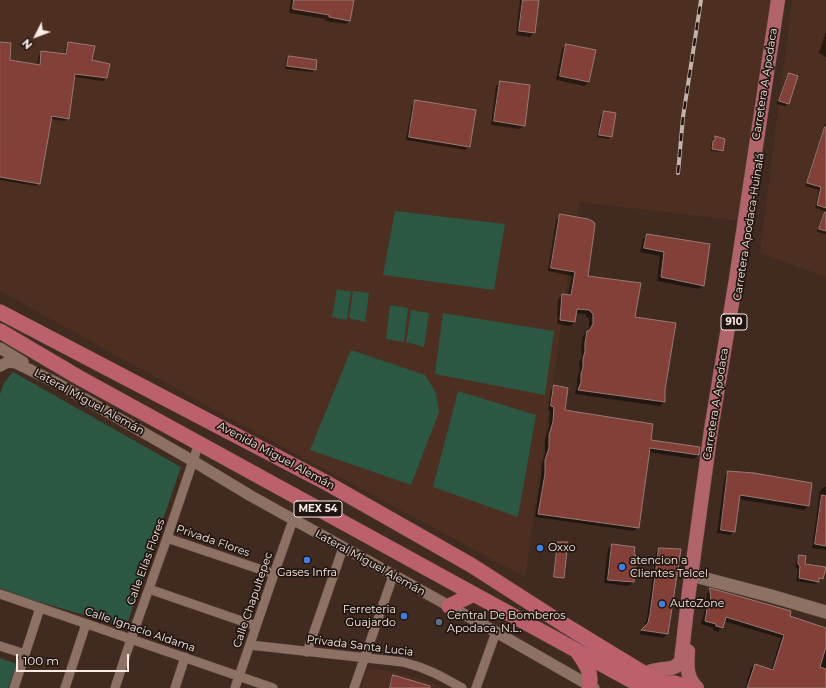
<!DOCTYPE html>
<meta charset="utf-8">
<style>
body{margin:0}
#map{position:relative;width:826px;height:688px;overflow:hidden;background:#412a1f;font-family:Montserrat,sans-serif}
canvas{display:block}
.north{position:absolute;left:16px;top:16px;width:40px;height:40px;-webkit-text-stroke:3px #201510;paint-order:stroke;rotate:228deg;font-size:11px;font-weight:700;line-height:16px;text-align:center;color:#fcece4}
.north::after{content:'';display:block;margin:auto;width:14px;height:18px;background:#fcece4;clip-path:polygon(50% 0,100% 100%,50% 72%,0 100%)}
.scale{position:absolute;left:16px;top:654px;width:113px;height:18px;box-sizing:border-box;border:2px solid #fcece4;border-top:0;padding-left:5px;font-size:12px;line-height:14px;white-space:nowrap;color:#fcece4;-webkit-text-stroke:3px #201510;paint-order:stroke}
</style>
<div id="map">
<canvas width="826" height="688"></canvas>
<div class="north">N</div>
<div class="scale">100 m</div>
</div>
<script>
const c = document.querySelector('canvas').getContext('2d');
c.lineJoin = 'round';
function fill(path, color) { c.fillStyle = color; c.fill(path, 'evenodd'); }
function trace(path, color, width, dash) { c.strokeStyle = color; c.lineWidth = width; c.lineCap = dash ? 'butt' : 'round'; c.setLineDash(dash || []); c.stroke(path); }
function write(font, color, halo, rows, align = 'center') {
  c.font = font + ' Montserrat,sans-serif'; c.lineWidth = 3.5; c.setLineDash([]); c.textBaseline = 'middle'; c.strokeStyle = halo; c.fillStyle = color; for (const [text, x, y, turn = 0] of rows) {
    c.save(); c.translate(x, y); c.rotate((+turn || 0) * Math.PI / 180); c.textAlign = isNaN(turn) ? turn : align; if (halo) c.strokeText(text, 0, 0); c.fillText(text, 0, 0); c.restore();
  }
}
fill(new Path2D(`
 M0 0H774L742 221 579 202 525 577 233 420 0 291Z
 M792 0H826V277L760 253Z
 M367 669 385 670 407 675 428 681 443 688H362Z`), '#4d2f21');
fill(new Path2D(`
 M395 211 505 224 494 290 383 275Z
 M337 289 351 292 347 320 332 317Z
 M353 291 369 293 365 322 349 318Z
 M390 305 408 308 404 342 386 339Z
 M411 310 429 313 424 347 406 342Z
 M443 313 554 331 545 395 435 374Z
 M351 350 425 375 436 393 439 412 411 485 310 450Z
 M13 372 181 467 126 627 29 599 0 588V394L4 383Z
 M458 391 536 415 518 517 433 487Z
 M0 658 17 664 8 688H0Z`), '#2b5743');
fill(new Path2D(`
 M291 0H353L350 20 346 24 325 21 326 19 289 13Z
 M520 0H538L534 33 530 37 516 35Z
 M826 31V57L819 53Z
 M0 43 9 61 37 66 39 55 42 52 64 55 66 46 69 43 91 61 108 65 106 78 103 81 74 77 68 118 65 121 50 119 39 183 36 186 0 180Z
 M566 45 589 82 585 86 556 80 562 49Z
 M289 58 315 70 312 72 285 69 286 60Z
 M789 74 788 104 785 106 777 104 786 77Z
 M500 82 524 125 520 129 491 125 496 86Z
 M416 101 469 146 465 150 406 140 412 105Z
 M604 112 611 136 609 139 597 137 601 115Z
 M826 122V234L817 232 824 211 815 208 819 190 805 186Z
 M716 137 722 151 721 152 711 151V143Z
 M560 216 587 277 634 317 664 390V402L660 406 575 394 577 386V379L580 371 579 363 582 356 581 347 583 336 589 329V319L585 314 576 313 574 322 571 326 557 324 558 299 562 295 568 296 572 276 548 271 556 220Z
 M647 235 703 285 699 289 657 281 660 256 640 252 643 239Z
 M555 386 564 411 650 441 699 448 698 455 694 459 648 452 638 527 634 531 535 517 541 479 542 465 545 453V440L549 427 550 411 548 410 551 390Z
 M729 472 808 506 804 510 739 499 734 531 730 535 717 533 725 476Z
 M824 487H826V550L812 548 820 491Z
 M612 545 635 556 633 582 629 586 604 583 608 549Z
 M660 549 667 634 663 638 639 634 644 628 647 618 656 553Z
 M800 556 804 564 822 579 820 581H818L815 584 796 581 798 569 795 567 797 559Z
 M711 589 826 629 825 647 826 648V688H745L751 668 755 665 771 670 781 638 723 621 722 628 718 632 713 630V628L701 624 705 609 707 606V593Z
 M393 677 432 688H389L391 679Z`), '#0007');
const building = new Path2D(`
 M294 0H354L350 21 329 17V15L293 9Z
 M523 0H539L535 33 519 31Z
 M0 42 11 43 10 60 40 65 41 51 66 54 68 42 95 46 92 60 110 64 107 78 75 74 69 119 52 116 40 184 0 177Z
 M566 44 596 50 589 82 560 76Z
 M289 56 317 60 316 70 287 66Z
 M789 73 798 76 789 104 779 101Z
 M500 81 530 85 525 126 494 121Z
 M415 100 476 110 470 147 409 137Z
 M604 111 616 113 612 137 599 135Z
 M825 127H826V208L817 205 821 187 807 183Z
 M715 136 725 139 723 151 712 149 713 141 715 140Z
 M825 212H826V231L819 229Z
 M560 214 588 219 594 222 595 225 588 276 641 283 635 317 676 323 665 390V402L578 390 581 382V374L583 367V359L585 351V343L587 331H589L593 324V314L589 310 577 309 575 322 560 320 562 294 571 295 575 272 551 268Z
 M647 234 710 244 704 286 661 277 664 252 644 248Z
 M554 385 568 388 565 410 653 424 651 440 700 447 699 455 650 448 639 528 538 514 545 474V460L549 448V435L553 422 554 407 551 406Z
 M728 471 754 473 812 483 809 506 740 495 735 532 721 530Z
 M822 495 826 496V546L815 544Z
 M558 542H568L564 578 554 577Z
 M612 544 635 547 634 555H636L634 582 608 580Z
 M659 548 681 549 668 634 641 630 648 623 650 614Z
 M799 555 806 556 805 564 826 567 823 579 819 578V582L799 578 800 566 798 564Z
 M710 588 791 611 790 616 826 628V647L820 667 826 669V688H747L755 664 773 670 784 635 726 617 723 628 716 626V624L705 621 708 604 711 605Z
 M393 675 430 686V688H390Z`);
fill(building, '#824039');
trace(building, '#997a75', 1);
const minor = new Path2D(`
 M167 538 274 574
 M149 589 256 626
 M0 594 273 688
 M250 645 403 662C427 668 441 676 462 688
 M0 646 25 654
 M307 652 343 548
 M14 688 40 608
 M65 688 86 624
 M115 688 131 639 167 538 199 443
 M175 688 185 657
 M235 688 274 574 293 520
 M354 688 393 576
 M476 688 496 632`);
const tertiary = new Path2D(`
 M0 348 23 362
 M0 366 8 362 16 363 57 383 193 461 251 496 496 632 594 688`);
const secondary = new Path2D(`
 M695 576 771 596 826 612`);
const primary = new Path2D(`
 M688 651C687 666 686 677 697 688
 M645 675C649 672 653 670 657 670 667 668 675 670 681 661L689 591 711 430 736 279 778 0`);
const trunk = new Path2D(`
 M0 312 325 482 471 565 563 624 668 688
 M0 331 78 377 645 688
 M449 606 474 594
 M577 651C584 661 593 673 589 685
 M659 683H674L691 688`);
trace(minor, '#5a463c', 10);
trace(tertiary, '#5a463c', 12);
trace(secondary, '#5a463c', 14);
trace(primary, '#5a463c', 15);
trace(trunk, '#5a463c', 16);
trace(minor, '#8d7165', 9);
trace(tertiary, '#8d7165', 11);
trace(secondary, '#8d7165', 13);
trace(primary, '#b1646c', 14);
trace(trunk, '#bd606e', 15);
const rail = new Path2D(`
 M678 173 683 117 701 0`);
trace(rail, '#c5b3aa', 4);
trace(rail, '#201510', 2.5, [8]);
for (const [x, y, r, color] of [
 [540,548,4,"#3f7fe0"],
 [307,560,4,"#3f7fe0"],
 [622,567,4,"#3f7fe0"],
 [662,604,4,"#3f7fe0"],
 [404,616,4,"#3f7fe0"],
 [439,622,4,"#5c6f8a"]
]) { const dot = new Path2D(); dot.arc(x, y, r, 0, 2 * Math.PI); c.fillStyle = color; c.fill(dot); trace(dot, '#201510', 1.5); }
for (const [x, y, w] of [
 [734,322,26],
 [318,509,48]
]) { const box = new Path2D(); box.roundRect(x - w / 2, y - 8, w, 16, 3); c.fillStyle = '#201510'; c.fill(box); trace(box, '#fcece4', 1); }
write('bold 10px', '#fcece4', null, [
 ["910",734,322],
 ["MEX 54",318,509]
]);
write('11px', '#fcece4', '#201510', [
 ["Carretera A Apodaca",765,84,-81],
 ["Carretera Apodaca-Huinalá",749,227,-81],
 ["Lateral Miguel Alemán",89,402,29],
 ["Carretera A Apodaca",716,404,-81],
 ["Avenida Miguel Alemán",276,456,28],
 ["Privada Flores",213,541,19],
 ["Calle Elías Flores",146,562,-70],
 ["Lateral Miguel Alemán",370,563,29],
 ["Calle Chapultepec",253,600,-71],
 ["Calle Ignacio Aldama",140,630,19],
 ["Privada Santa Lucia",360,646,7]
]);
write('11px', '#fcece4', '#201510', [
 ["Oxxo",548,548],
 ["atencion a",630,561],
 ["Clientes Telcel",630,574],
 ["Gases Infra",307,573,"center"],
 ["AutoZone",670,604],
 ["Ferreteria",396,610,"right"],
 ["Guajardo",396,623,"right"],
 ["Central De Bomberos",447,616],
 ["Apodaca, N.L.",447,629]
], 'left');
</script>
